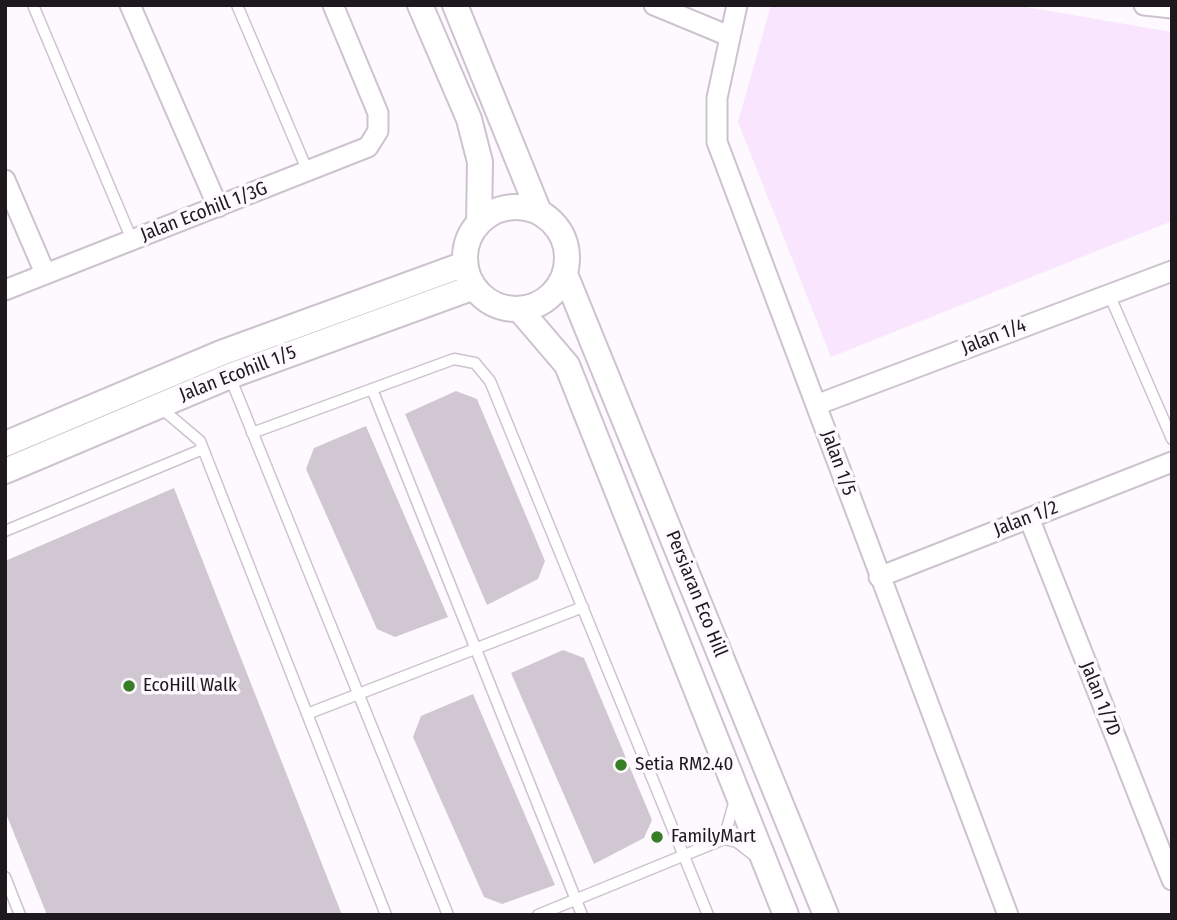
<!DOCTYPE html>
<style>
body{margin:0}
#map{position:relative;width:1177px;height:920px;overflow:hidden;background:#fdf9fe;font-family:"Fira Sans Condensed",sans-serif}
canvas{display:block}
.frame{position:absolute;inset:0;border:7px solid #1d191d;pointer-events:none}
</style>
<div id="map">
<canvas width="1177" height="920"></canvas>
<div class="frame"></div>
</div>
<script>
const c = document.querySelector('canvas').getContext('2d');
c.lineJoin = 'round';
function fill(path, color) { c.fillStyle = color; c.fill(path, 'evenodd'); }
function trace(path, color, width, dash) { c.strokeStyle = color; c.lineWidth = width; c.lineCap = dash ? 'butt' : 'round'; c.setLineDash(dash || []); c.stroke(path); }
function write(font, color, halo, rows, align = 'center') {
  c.font = font + ' "Fira Sans Condensed",sans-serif'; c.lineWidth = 7; c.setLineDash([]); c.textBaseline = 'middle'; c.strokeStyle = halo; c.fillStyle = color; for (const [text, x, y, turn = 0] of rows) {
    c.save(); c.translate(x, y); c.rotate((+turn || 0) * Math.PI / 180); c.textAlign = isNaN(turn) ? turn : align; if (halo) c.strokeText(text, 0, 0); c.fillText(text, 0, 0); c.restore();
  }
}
fill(new Path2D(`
 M771 5H1014L1172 32V221L831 357 738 122Z`), '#f9e5fd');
fill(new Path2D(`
 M456 391 477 399 545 561 538 579 487 605 405 414Z
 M366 426 448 617 395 637 377 629 306 469 314 448Z
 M174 488 342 915H47L5 811V561Z
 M563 650 584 658 652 820 644 838 594 864 511 673Z
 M473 694 555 885 502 904 484 897 413 737 421 716Z`), '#d1c7d3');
const service = new Path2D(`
 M33 5 132 240
 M237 5 308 172
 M1109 294 1172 439
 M230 377 448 915
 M372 389 582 915
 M161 408 200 441 386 915
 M252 433 454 359 475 363 490 381 708 915
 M5 531 203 449
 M307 714 583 607
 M724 839 734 803
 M5 877 20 915
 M538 915 724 839 737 842 755 856`);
const minor = new Path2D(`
 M130 5 218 207
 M654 5 729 36
 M737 5 717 98V142L1008 915
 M1144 5 1172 8
 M5 180 45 273
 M5 290 368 147 378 131V113L333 5
 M816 405 1172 271
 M1029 518 1172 880
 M879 577 1172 462`);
const tertiary = new Path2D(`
 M420 5 469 119 480 162 479 223
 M455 5 539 212
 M465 258a51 51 0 1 1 102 0a51 51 0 1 1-102 0Z
 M565 274 826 915
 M520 310 567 365 786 915
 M5 444 221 353 465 264
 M5 471 230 376 474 287`);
trace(service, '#cdc3cf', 13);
trace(minor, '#cdc3cf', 23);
trace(tertiary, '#cdc3cf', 28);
trace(service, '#fff', 10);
trace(minor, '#fff', 19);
trace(tertiary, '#fff', 24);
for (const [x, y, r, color] of [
 [129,686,7,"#377f26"],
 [621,765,7,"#377f26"],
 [657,837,7,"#377f26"]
]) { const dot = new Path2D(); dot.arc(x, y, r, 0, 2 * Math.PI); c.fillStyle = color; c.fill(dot); trace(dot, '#fdf9fe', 2.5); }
write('19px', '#1d191d', '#fdf9fe', [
 ["Jalan Ecohill 1/3G",204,212,-21],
 ["Jalan 1/4",994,337,-21],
 ["Jalan Ecohill 1/5",238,374,-21],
 ["Jalan 1/5",838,463,70],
 ["Jalan 1/2",1026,519,-21],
 ["Persiaran Eco Hill",696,594,68],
 ["Jalan 1/7D",1100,699,68]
]);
write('19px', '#1d191d', '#fdf9fe', [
 ["EcoHill Walk",143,686],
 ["Setia RM2.40",635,765],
 ["FamilyMart",671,837]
], 'left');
</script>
